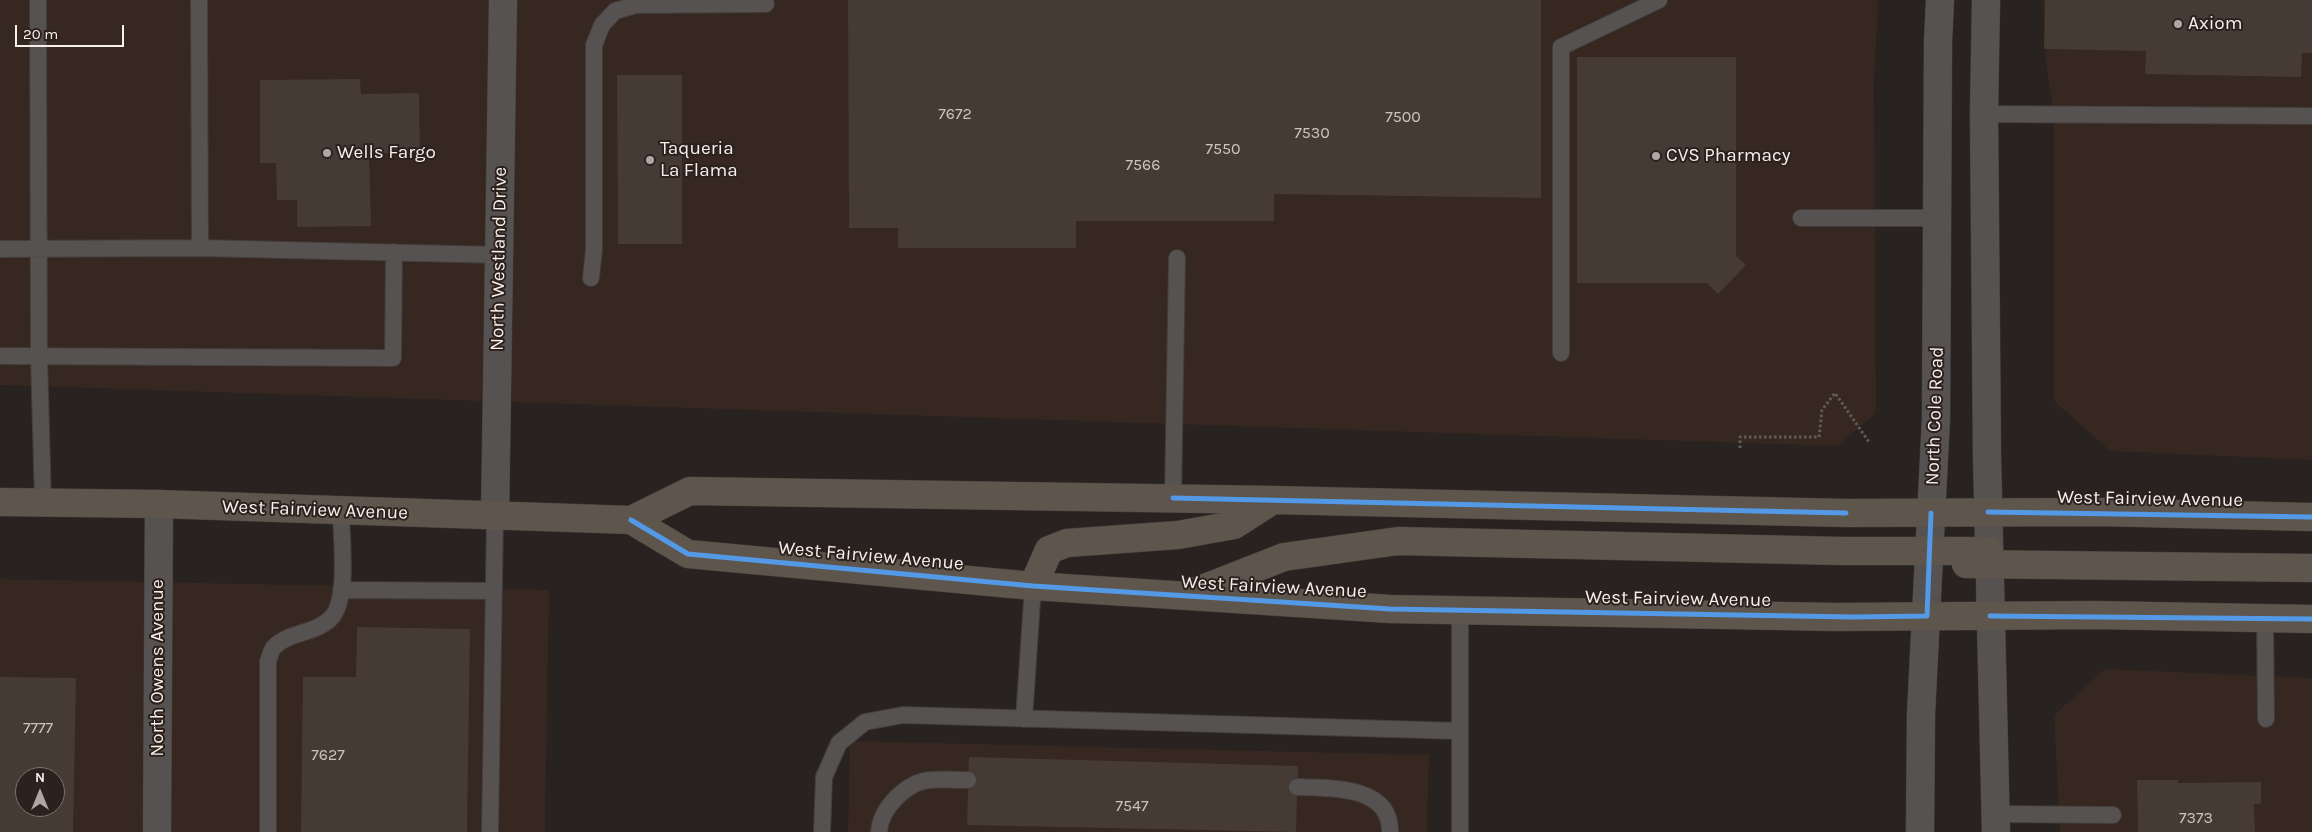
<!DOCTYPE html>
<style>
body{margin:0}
#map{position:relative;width:2312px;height:832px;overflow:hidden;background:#282220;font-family:Karla,sans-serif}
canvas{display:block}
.north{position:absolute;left:15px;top:767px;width:50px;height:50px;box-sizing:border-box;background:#2c211d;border:1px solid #7d7370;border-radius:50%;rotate:0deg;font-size:14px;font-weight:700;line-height:20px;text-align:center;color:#f6efec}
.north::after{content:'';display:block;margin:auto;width:18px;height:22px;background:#aea7a5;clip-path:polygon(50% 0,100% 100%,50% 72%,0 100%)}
.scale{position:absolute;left:15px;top:25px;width:109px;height:22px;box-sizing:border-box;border:2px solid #f6efec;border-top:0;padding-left:6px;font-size:15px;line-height:18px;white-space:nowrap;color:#f6efec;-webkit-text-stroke:4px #2c211d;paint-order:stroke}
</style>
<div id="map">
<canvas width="2312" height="832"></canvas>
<div class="north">N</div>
<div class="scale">20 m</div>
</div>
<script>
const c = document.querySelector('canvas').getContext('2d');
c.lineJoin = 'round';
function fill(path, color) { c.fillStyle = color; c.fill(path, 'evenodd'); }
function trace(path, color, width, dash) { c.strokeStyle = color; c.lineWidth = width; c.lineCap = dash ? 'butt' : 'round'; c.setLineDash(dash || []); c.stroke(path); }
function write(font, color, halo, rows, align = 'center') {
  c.font = font + ' Karla,sans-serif'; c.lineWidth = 4; c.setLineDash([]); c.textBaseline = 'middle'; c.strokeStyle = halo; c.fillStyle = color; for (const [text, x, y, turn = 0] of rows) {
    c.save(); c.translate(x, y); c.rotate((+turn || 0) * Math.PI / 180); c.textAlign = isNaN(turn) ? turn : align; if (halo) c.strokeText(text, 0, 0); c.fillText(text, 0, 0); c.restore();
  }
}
fill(new Path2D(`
 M0 0H1878L1874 80 1876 413 1837 446 0 385Z
 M2043 0H2312V460L2110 451 2054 401V113L2046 64Z
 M0 579 549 590 545 832H0ZM25 777H55V807H25Z
 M2105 669 2312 678V832H2060L2054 715Z
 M850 741 1429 755 1427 832H848Z`), '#362720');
fill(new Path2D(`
 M848 0H1541V198L1274 194V221H1076V248H898V228H849Z
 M2045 0H2312V53H2302L2301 77 2145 74 2146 51 2044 49Z
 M1577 57H1736V256L1746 265 1718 294 1707 283H1577Z
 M617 75H682V244H618Z
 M360 79 361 94 419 93 420 153H369L371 226 297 227V200H277L276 163H260V80Z
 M357 627 470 629 467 832H301L303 677H356Z
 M0 677 76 678 73 832H0ZM25 777H55V807H25Z
 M969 757 1298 766 1296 832 967 825Z
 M2137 780H2178V783L2261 782V804H2254L2255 832H2138Z`), '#453a34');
const lane = new Path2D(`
 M38 0 39 356 43 503
 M199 0 200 248
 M1984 114 2312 116
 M1801 218H1937
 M0 249 200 248 499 255
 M591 278 594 249V45L602 25 615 11 636 5 766 4
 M1561 353V47L1659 0
 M0 356 393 358 394 252
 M1173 498 1177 258
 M341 590 494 591
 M1460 611V832
 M2265 618 2266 719
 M1024 719 1033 586
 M1297 787C1329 788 1391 785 1390 832
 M1996 814 2113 815
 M268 832V661C270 657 271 650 274 647 290 631 317 634 332 617 349 597 341 537 341 511
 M490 832 495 517
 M822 832 824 777 839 743 865 722 903 715 1460 731
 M879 832C880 819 887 807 896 798 920 774 937 780 968 780`);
const street = new Path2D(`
 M495 517 503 0
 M157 832 159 504`);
const secondary = new Path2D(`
 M1986 0 1984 114 1987 456 1996 832
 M1920 832 1921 714 1936 418 1938 42 1940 0`);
const primary = new Path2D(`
 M0 502 159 504 631 520 690 491 1273 500 1846 513 2099 512 2312 517
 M631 520 688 554 1033 586 1390 609 1837 617 2096 615 2312 619
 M1966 564 2312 568
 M1033 586 1049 550 1067 543 1178 535 1234 525 1273 500
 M1192 593 1284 557 1398 541 1842 551H1989`);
trace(lane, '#423d3b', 18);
trace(street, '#423d3b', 29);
trace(secondary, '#423d3b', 29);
trace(primary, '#423d3b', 29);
trace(new Path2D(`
 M1740 448V437H1819L1822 410 1835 393 1869 442`), '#605c5b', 3, [2.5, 2.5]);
trace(lane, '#565251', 16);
trace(street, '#565251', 28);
trace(secondary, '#565251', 28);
trace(primary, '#5e564c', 28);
trace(new Path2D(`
 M1173 498 1846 513
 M1988 512 2312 517
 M631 520 688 554 1033 586 1390 609 1853 617 1927 616 1931 513
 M1990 616 2312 619`), '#5399e6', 5);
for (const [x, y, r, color] of [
 [2178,24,5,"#aea7a5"],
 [327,153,5,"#aea7a5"],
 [1656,156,5,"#aea7a5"],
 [650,160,5,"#aea7a5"]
]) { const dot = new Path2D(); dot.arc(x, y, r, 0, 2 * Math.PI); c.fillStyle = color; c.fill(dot); trace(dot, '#2c211d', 2); }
write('16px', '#cac2be', null, [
 ["7672",955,114],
 ["7500",1403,117],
 ["7530",1312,133],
 ["7550",1223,149],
 ["7566",1143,165],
 ["7777",38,728],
 ["7627",328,755],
 ["7547",1132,806],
 ["7373",2196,818]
]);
write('19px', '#f6efec', '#2c211d', [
 ["Axiom",2188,24],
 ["Taqueria",660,149],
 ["La Flama",660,171],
 ["Wells Fargo",337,153],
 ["CVS Pharmacy",1666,156]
], 'left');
write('19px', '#f6efec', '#2c211d', [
 ["North Westland Drive",499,259,-89],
 ["North Cole Road",1935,416,-88],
 ["West Fairview Avenue",2150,499,1],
 ["West Fairview Avenue",315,510,2],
 ["West Fairview Avenue",871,556,5],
 ["West Fairview Avenue",1274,587,3],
 ["West Fairview Avenue",1678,599,1],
 ["North Owens Avenue",158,668,-90]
]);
</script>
